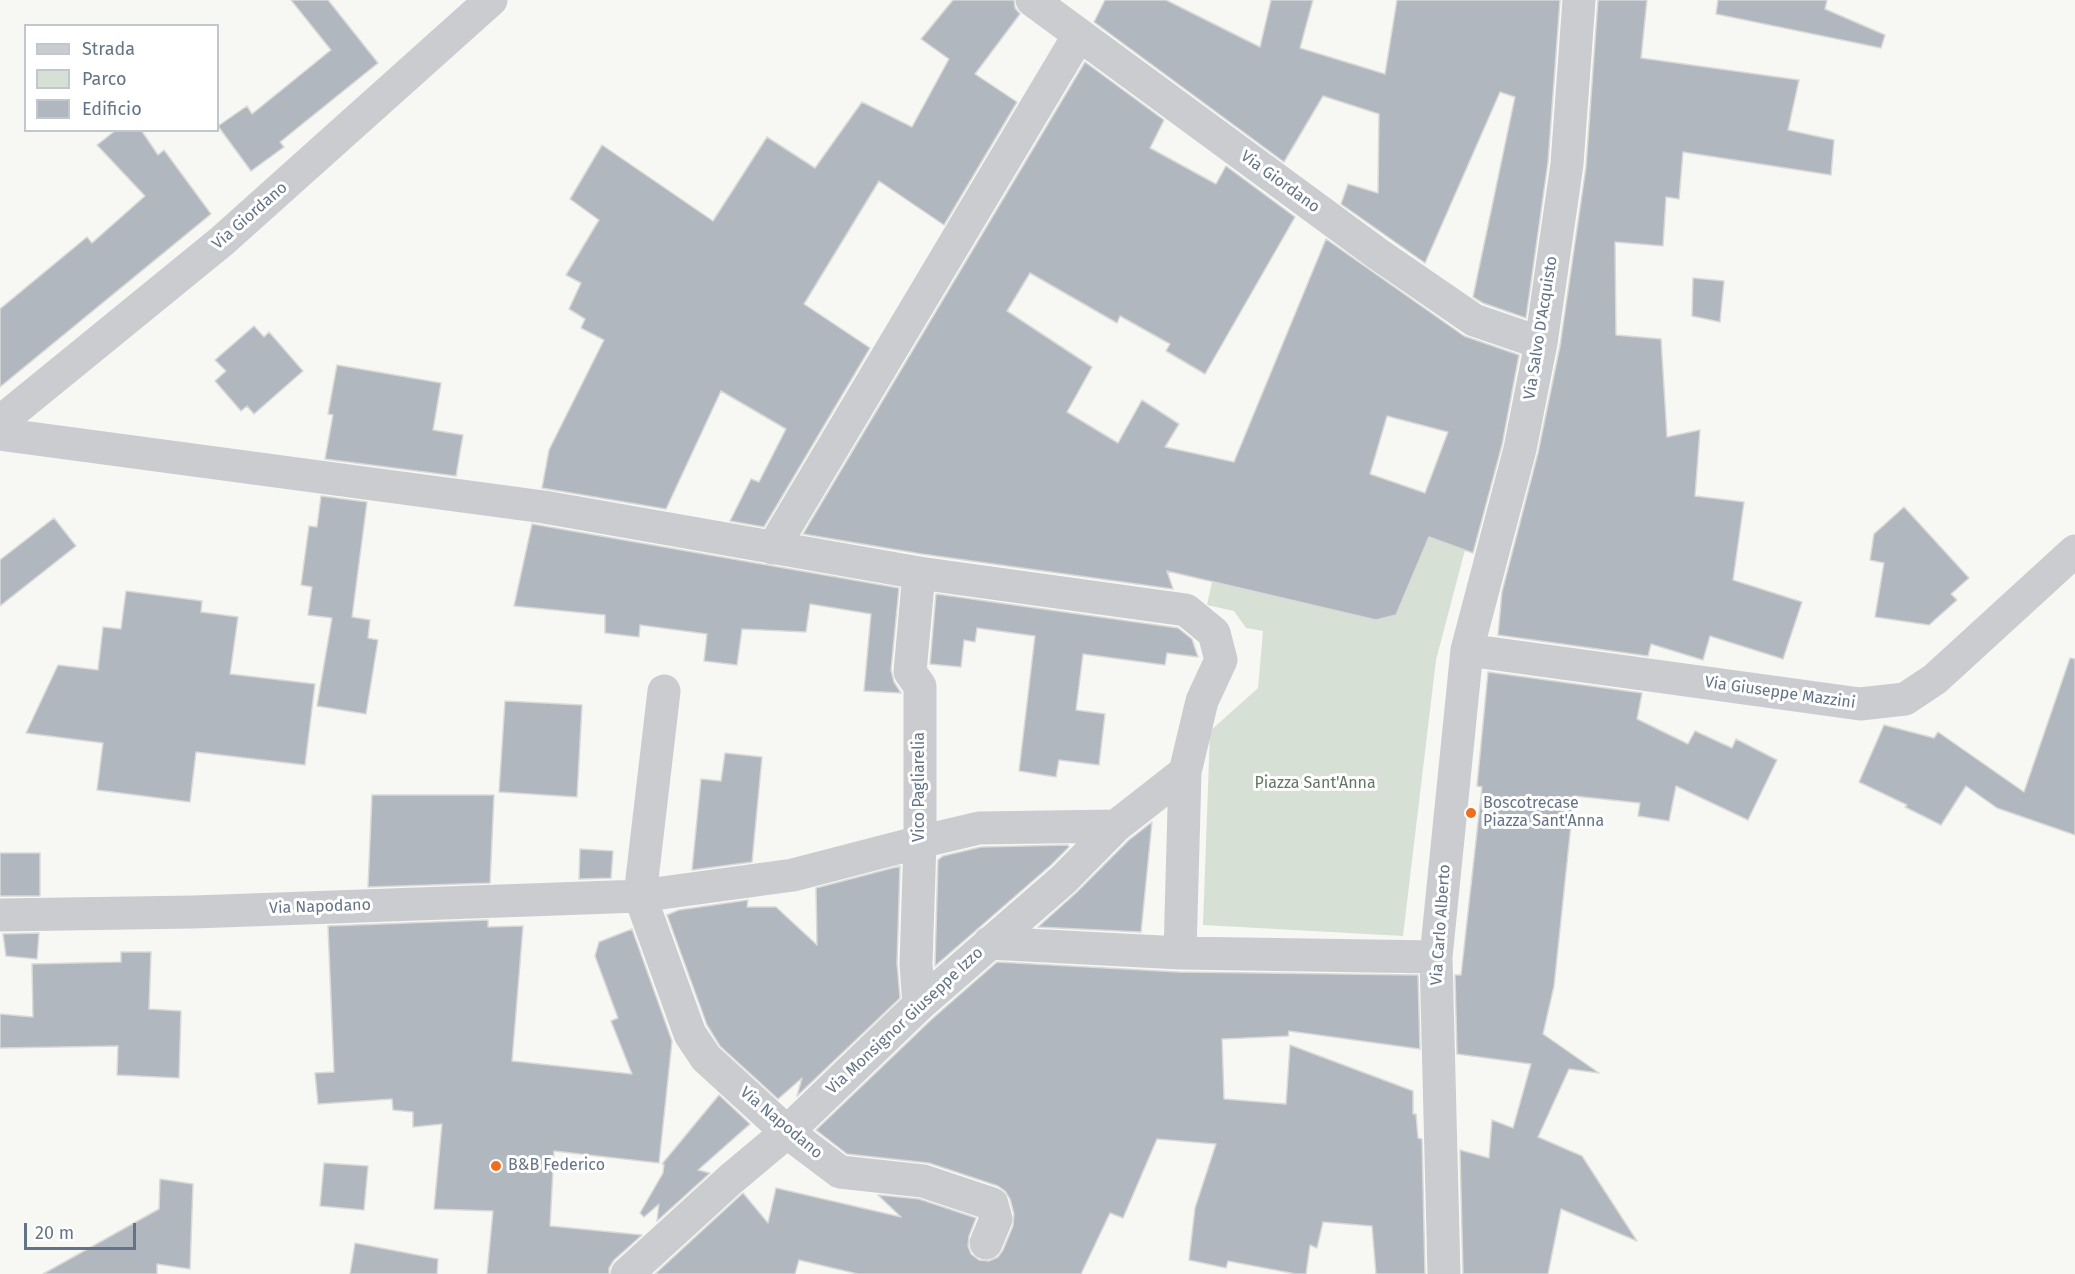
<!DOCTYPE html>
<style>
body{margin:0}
#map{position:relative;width:2075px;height:1274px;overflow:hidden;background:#f7f8f4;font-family:"Fira Sans",sans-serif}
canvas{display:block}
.legend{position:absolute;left:24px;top:24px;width:195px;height:108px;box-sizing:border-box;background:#fff;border:2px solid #c1c7cf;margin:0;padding:8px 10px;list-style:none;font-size:18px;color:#647387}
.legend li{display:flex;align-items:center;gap:12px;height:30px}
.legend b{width:30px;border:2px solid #c1c7cf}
.scale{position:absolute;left:24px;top:1223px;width:112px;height:27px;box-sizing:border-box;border:3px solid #647387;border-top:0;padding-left:8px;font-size:18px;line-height:21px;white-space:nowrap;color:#647387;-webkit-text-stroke:4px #fff;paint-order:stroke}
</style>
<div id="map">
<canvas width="2075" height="1274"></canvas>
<ul class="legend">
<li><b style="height:8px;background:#caccd0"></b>Strada</li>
<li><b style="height:16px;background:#d7e0d5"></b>Parco</li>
<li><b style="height:16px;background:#b1b7be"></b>Edificio</li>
</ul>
<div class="scale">20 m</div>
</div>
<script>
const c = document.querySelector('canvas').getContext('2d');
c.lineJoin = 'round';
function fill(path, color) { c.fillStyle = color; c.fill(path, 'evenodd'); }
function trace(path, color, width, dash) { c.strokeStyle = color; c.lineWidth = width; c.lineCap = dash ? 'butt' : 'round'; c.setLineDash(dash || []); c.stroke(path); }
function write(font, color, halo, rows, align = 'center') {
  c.font = font + ' "Fira Sans",sans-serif'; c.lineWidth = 6; c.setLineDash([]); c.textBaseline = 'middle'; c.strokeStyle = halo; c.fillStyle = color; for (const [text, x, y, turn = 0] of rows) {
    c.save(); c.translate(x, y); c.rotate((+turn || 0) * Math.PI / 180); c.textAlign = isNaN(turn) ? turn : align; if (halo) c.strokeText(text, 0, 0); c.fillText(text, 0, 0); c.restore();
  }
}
fill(new Path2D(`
 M1429 537 1465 550 1436 660 1403 936 1203 925 1210 731 1258 688 1263 631 1246 628 1234 611 1207 605 1212 582 1376 620 1396 615Z`), '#d7e0d5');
const building = new Path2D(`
 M291 0H328L378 63 280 142 284 147 251 171 218 126 247 106 252 114 331 50Z
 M953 0H1014L1015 8 1020 14 975 74 1017 102 944 225 879 181 804 304 870 348 764 527 730 521 751 479 759 482 786 429 721 391 666 509 542 488 549 450 604 340 581 328 585 319 569 309 581 283 566 275 599 220 570 199 602 145 713 221 767 137 815 168 862 102 912 127 949 59 921 39Z
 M1105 0H1166L1260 47 1271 0H1313L1300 48 1385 74 1397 0H1560L1548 162 1526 318 1483 303 1473 297 1515 97 1500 92 1425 263 1341 204 1348 184 1378 193 1379 114 1323 96 1284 162 1094 22Z
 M1598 0H1647L1641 58 1799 80 1788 130 1834 140 1831 175 1683 152 1679 199 1666 197 1663 246 1615 242 1616 335 1661 339 1667 437 1700 430 1695 496 1744 502 1733 580 1802 602 1783 659 1710 636 1703 660 1651 644 1648 656 1498 635 1502 592 1538 453 1560 346 1586 167Z
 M1718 0H1827L1825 9 1885 35 1881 48 1716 14Z
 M1085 62 1164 120 1150 148 1216 184 1226 166 1295 217 1205 374 1166 351 1170 344 1120 316 1117 323 1030 273 1007 311 1092 367 1067 412 1118 443 1142 400 1179 424 1165 447 1234 462 1326 239 1464 336 1519 355 1502 445 1473 553 1429 537 1396 615 1376 620 1167 571 1173 589 922 554 803 534ZM1387 416 1448 432 1425 493 1370 474Z
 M116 130H141L158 155 164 150 211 214 0 387V309L87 237 92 243 145 196 97 145Z
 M1693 278 1724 281 1720 322 1692 316Z
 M254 326 264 337 269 332 303 371 254 414 247 406 241 411 215 381 226 371 215 360Z
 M337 365 441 383 433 430 463 435 456 476 325 459 333 415 328 414Z
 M321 496 367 502 352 617 370 620 368 638 378 640 366 714 317 706 332 618 308 615 312 587 301 585 309 526 317 527Z
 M1904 507 1969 578 1951 594 1957 600 1929 625 1875 617 1884 563 1870 560 1874 534Z
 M54 518 76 546 0 606V560Z
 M532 524 899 588 891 670 894 682 901 693 864 691 871 614 810 604 806 632 742 629 737 665 704 661 707 634 640 625 639 637 605 633V615L514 606Z
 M126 591 202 601 201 612 238 617 230 674 315 684 305 765 196 752 190 802 97 790 103 743 26 733 58 665 98 670 103 627 121 629Z
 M936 594 1178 628 1192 639 1198 657 1167 653 1165 665 1083 654 1076 710 1105 714 1099 765 1059 760 1056 777 1019 771 1035 636 977 628 975 642 964 640 961 667 930 664Z
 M2070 658 2075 659V835L1997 808 1966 786 1941 825 1905 807 1907 805 1859 782 1884 725 1934 738 1938 732 2024 792Z
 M1488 672 1642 693 1637 719 1688 744 1695 731 1732 748 1736 739 1777 760 1748 820 1676 786 1669 821 1638 816 1640 803 1574 796 1554 986 1543 1034 1599 1073 1569 1069 1538 1137 1582 1156 1637 1241 1561 1209 1548 1274H1463L1460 1150 1489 1158 1492 1120 1513 1128 1531 1064 1457 1054 1455 975H1461L1482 787 1477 786Z
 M505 701 582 705 577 797 499 792Z
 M725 753 762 757 752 862 692 870 701 779 721 781Z
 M372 795H494L490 883 368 887Z
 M1152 822 1141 932 1038 927 1077 892 1129 840Z
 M1068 845 1069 847 1051 865 935 966 938 860 943 856 981 847Z
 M580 849 613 851 611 878 579 879Z
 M0 853H40V896H0Z
 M900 866 897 963 900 998 797 1096 802 1078 778 1099 720 1046 707 1025 667 915 679 910 748 900 747 907H776L817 945 816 888Z
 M488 920V927L523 926 512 1061 632 1074 611 1021 618 1018 595 956 599 942 632 929 672 1041 659 1163 554 1151 550 1226 642 1235 614 1260 609 1268V1274H487L493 1211 434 1209 442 1124 413 1127V1112L393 1110 392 1099 318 1104 315 1073 334 1072 328 926Z
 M39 933 37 959 6 956 3 934Z
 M121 952H151L149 1009 181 1011 179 1078 117 1075 118 1046 0 1048V1014L33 1017 32 964 121 962Z
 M997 962 1179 972 1418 975 1420 1049 1289 1031 1288 1036 1222 1039 1224 1099 1286 1104 1290 1045 1413 1091V1114H1416L1418 1138 1422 1139 1425 1274H1376L1372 1226 1323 1222 1317 1248 1310 1245 1306 1274H1296L1228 1261 1226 1268 1189 1260 1195 1208 1216 1144 1157 1139 1123 1218 1110 1213 1081 1274H858L799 1260 795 1274H655L743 1193 768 1223 776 1188 901 1217 878 1195 919 1199 976 1218 969 1236 968 1246 971 1254 979 1260 989 1261 998 1257 1003 1250 1013 1226 1014 1214 1010 1199 1005 1191 998 1186 929 1163 847 1154 816 1130 932 1019Z
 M719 1095 750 1124 698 1170 710 1173 657 1221 659 1204 644 1217 640 1213 663 1173 664 1164H662Z
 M324 1163 368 1166 364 1210 320 1206Z
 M160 1179 193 1184 190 1269 157 1264V1274H43L159 1209Z
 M355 1243 438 1259 437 1274H350Z`);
fill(building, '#b1b7be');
trace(building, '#d9d9d7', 1.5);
trace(new Path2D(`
 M1032 0 1378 254 1474 320 1541 343
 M0 422 222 241 491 0
 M0 434 544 507 919 573 1186 610 1214 633 1221 660 1202 701 1185 772 1180 953
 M773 548 1079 35
 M919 573 910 672 920 686V842L916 964 919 1005
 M1467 650 1860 704 1905 699 1935 679 2075 551
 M664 691 640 896 690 1034 706 1058 787 1132 840 1172 923 1181 992 1204 996 1219 986 1243
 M0 915 194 912 640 896 793 875 920 842 979 828 1116 826
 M989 943 1180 953 1436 957
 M627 1274 731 1179 787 1132 919 1005 1064 879 1116 826 1185 772
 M1444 1274 1436 957 1467 650 1520 449 1541 343 1567 164 1579 0`), '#caccd0', 33);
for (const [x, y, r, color] of [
 [1471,813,6,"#ef6d1d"],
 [496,1166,6,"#ef6d1d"]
]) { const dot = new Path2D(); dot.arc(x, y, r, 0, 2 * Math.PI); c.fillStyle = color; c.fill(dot); trace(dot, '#fff', 2); }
write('16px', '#647387', '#fff', [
 ["Via Giordano",1280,182,36],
 ["Via Giordano",250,216,-41],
 ["Via Salvo D'Acquisto",1541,328,-81],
 ["Via Giuseppe Mazzini",1780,693,8],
 ["Vico Pagliarelia",920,787,-90],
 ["Via Napodano",320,907,-2],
 ["Via Carlo Alberto",1441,925,-86],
 ["Via Monsignor Giuseppe Izzo",905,1021,-43],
 ["Via Napodano",781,1123,40]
]);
write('16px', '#617960', '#fff', [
 ["Piazza Sant'Anna",1315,784]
]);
write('16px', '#647387', '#fff', [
 ["Boscotrecase",1483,804],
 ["Piazza Sant'Anna",1483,822],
 ["B&B Federico",508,1166]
], 'left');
</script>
